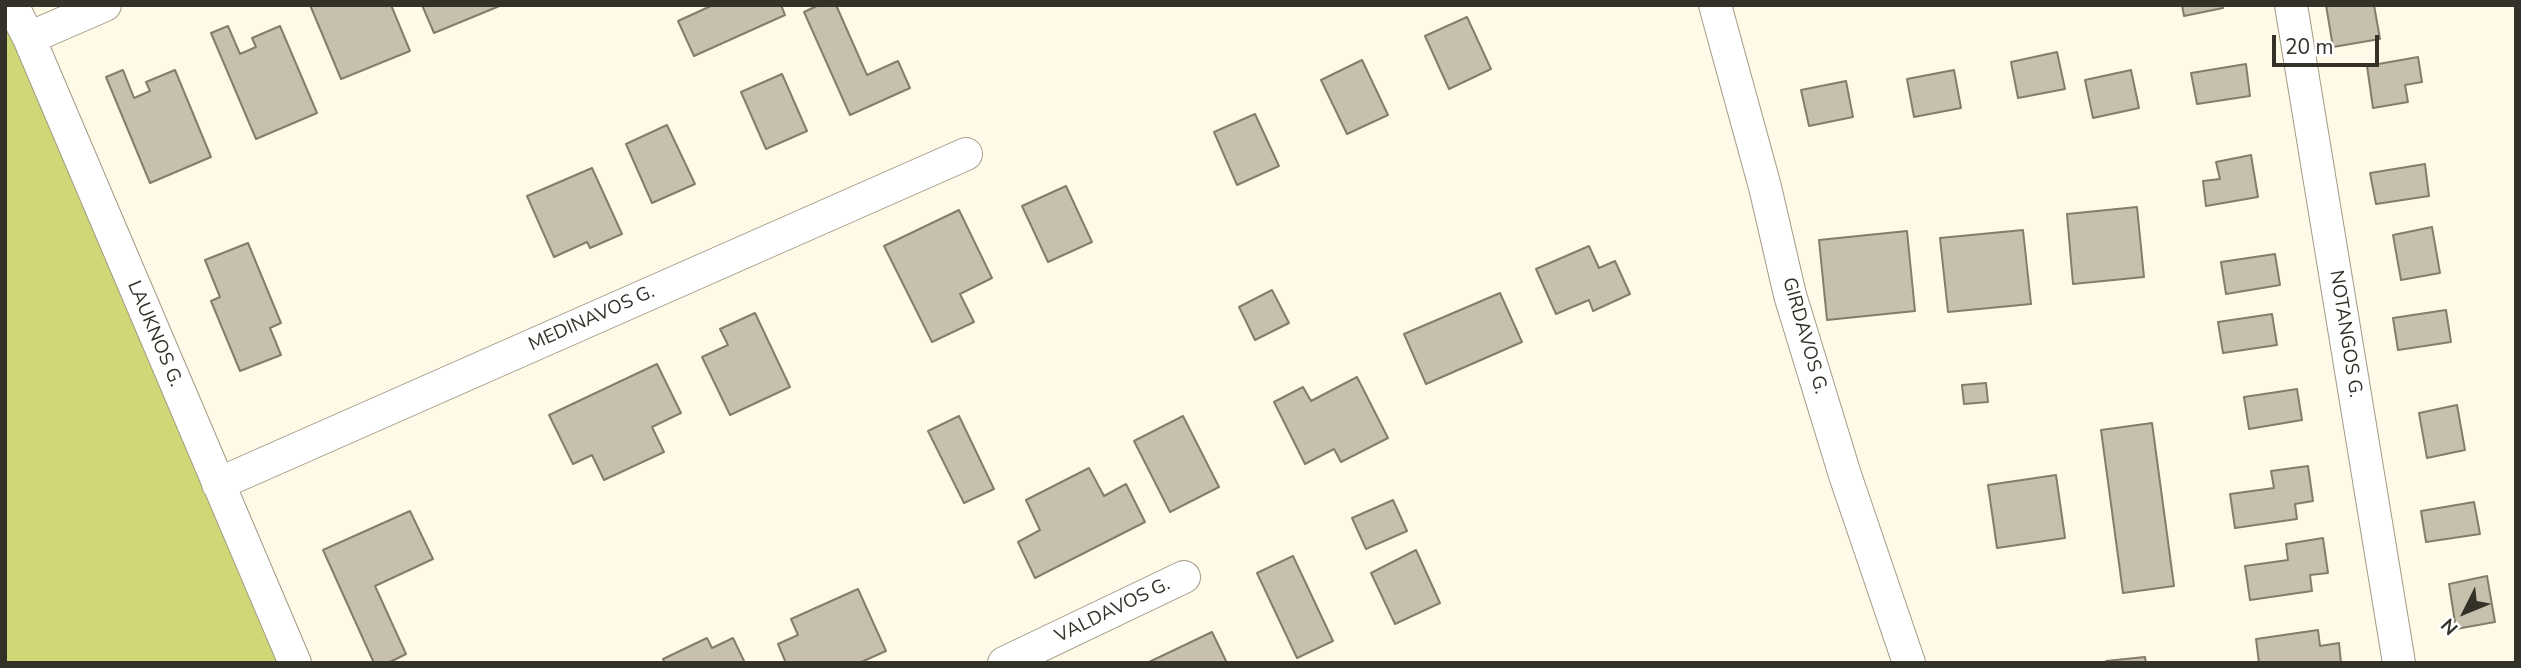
<!DOCTYPE html>
<style>
body{margin:0}
#map{position:relative;width:2521px;height:668px;overflow:hidden;background:#fff9e8;font-family:"Nunito Sans",sans-serif}
canvas{display:block}
.frame{position:absolute;inset:0;border:7px solid #343129;pointer-events:none}
.north{position:absolute;left:2430px;top:577px;width:70px;height:70px;-webkit-text-stroke:5px #fff;paint-order:stroke;rotate:227deg;font-size:19px;font-weight:700;line-height:28px;text-align:center;color:#343129}
.north::after{content:'';display:block;margin:auto;width:24px;height:32px;background:#343129;clip-path:polygon(50% 0,100% 100%,50% 72%,0 100%)}
.scale{position:absolute;left:2272px;top:35px;width:107px;height:32px;box-sizing:border-box;border:4px solid #343129;border-top:0;padding-left:9px;font-size:21px;line-height:24px;white-space:nowrap;color:#343129;-webkit-text-stroke:5px #fff;paint-order:stroke}
</style>
<div id="map">
<canvas width="2521" height="668"></canvas>
<div class="frame"></div>
<div class="north">N</div>
<div class="scale">20 m</div>
</div>
<script>
const c = document.querySelector('canvas').getContext('2d');
c.lineJoin = 'round';
function fill(path, color) { c.fillStyle = color; c.fill(path, 'evenodd'); }
function trace(path, color, width, dash) { c.strokeStyle = color; c.lineWidth = width; c.lineCap = dash ? 'butt' : 'round'; c.setLineDash(dash || []); c.stroke(path); }
function write(font, color, halo, rows, align = 'center') {
  c.font = font + ' "Nunito Sans",sans-serif'; c.lineWidth = 7; c.setLineDash([]); c.textBaseline = 'middle'; c.strokeStyle = halo; c.fillStyle = color; for (const [text, x, y, turn = 0] of rows) {
    c.save(); c.translate(x, y); c.rotate((+turn || 0) * Math.PI / 180); c.textAlign = isNaN(turn) ? turn : align; if (halo) c.strokeText(text, 0, 0); c.fillText(text, 0, 0); c.restore();
  }
}
fill(new Path2D(`
 M5 22 277 663H5Z`), '#cfd777');
const building = new Path2D(`
 M310 5H391L410 51 341 79Z
 M422 5H502L434 33Z
 M713 5H781L785 15 694 56 678 21Z
 M819 5H836L867 75 898 61 910 88 850 115 804 12Z
 M2182 5H2222L2223 8 2184 16Z
 M2326 5H2374L2380 39 2333 47Z
 M1467 17 1491 69 1449 89 1425 36Z
 M228 26 240 54 256 47 252 38 280 26 317 113 256 139 211 33Z
 M2057 52 2065 89 2018 98 2011 62Z
 M2418 57 2422 82 2405 85 2408 102 2373 108 2367 66Z
 M1362 60 1388 115 1347 134 1321 80Z
 M2246 64 2250 96 2197 104 2191 73Z
 M123 70 134 98 150 91 146 82 175 70 211 157 150 183 106 77Z
 M1954 70 1961 108 1914 117 1907 79Z
 M2131 70 2139 108 2093 118 2085 80Z
 M782 74 807 131 766 149 741 92Z
 M1846 81 1853 117 1809 126 1801 90Z
 M1255 114 1279 166 1237 185 1214 132Z
 M667 125 695 184 652 203 626 144Z
 M2251 155 2258 197 2206 206 2203 181 2220 179 2216 162Z
 M2425 164 2429 196 2376 204 2370 173Z
 M592 168 622 234 590 248 587 242 554 257 527 196Z
 M1066 186 1092 242 1048 262 1022 206Z
 M2137 207 2144 277 2073 284 2067 214Z
 M959 210 992 278 960 294 974 322 932 342 884 246Z
 M2432 227 2440 273 2401 280 2393 235Z
 M2023 230 2031 304 1948 312 1940 238Z
 M1907 231 1915 311 1827 320 1819 240Z
 M248 243 281 323 270 328 281 355 240 371 211 301 220 297 205 260Z
 M1589 246 1599 268 1615 261 1630 294 1593 311 1589 300 1556 314 1536 269Z
 M2275 254 2280 285 2226 294 2221 262Z
 M1272 290 1289 323 1255 340 1239 307Z
 M1500 293 1522 342 1426 384 1404 334Z
 M2446 310 2451 342 2398 350 2393 318Z
 M755 313 790 387 730 415 702 357 728 345 720 329Z
 M2272 314 2277 345 2223 353 2218 322Z
 M657 364 681 413 652 427 664 452 604 480 592 455 573 464 549 415Z
 M1357 377 1388 438 1341 462 1334 449 1305 464 1274 402 1303 387 1311 401Z
 M1986 383 1988 402 1964 404 1962 385Z
 M2297 389 2302 420 2249 429 2244 397Z
 M2457 405 2465 450 2427 458 2419 413Z
 M959 416 994 489 964 503 928 431Z
 M1183 416 1219 487 1170 512 1134 441Z
 M2152 423 2174 586 2123 593 2101 430Z
 M2308 466 2313 501 2295 504 2297 519 2235 528 2230 494 2274 488 2271 471Z
 M1089 468 1104 496 1126 484 1145 522 1035 578 1018 542 1040 530 1026 500Z
 M2056 475 2065 538 1997 548 1988 485Z
 M1393 500 1407 531 1366 549 1352 518Z
 M2474 502 2480 534 2426 542 2421 511Z
 M410 511 433 559 375 586 406 654 388 663H374L323 550Z
 M2323 538 2328 573 2310 575 2312 591 2250 600 2245 566 2288 560 2286 544Z
 M1416 550 1440 603 1395 624 1371 573Z
 M1293 556 1333 641 1297 658 1257 573Z
 M2487 576 2495 622 2456 629 2449 584Z
 M858 589 886 651 859 663H786L778 644 798 635 791 619Z
 M2318 630 2320 646 2339 643 2341 663H2259L2256 639Z
 M1212 632 1227 663H1147Z
 M707 638 712 648 733 638 745 663H665L663 659Z
 M2145 657 2146 663H2106V661Z`);
fill(building, '#c7c0ac');
trace(building, '#837d6a', 2);
const minor = new Path2D(`
 M12 5 29 38 295 663
 M1715 5 1765 187 1790 295 1845 475 1909 663
 M2291 5 2399 663
 M29 38 105 5
 M218 484 966 154
 M1004 663 1184 577`);
trace(minor, '#a19b87', 34);
trace(minor, '#fff', 32);
write('19px', '#343129', '#fff', [
 ["MEDINAVOS G.",592,319,-24],
 ["LAUKNOS G.",154,334,67],
 ["NOTANGOS G.",2345,334,81],
 ["GIRDAVOS G.",1804,336,74],
 ["VALDAVOS G.",1113,611,-26]
]);
</script>
